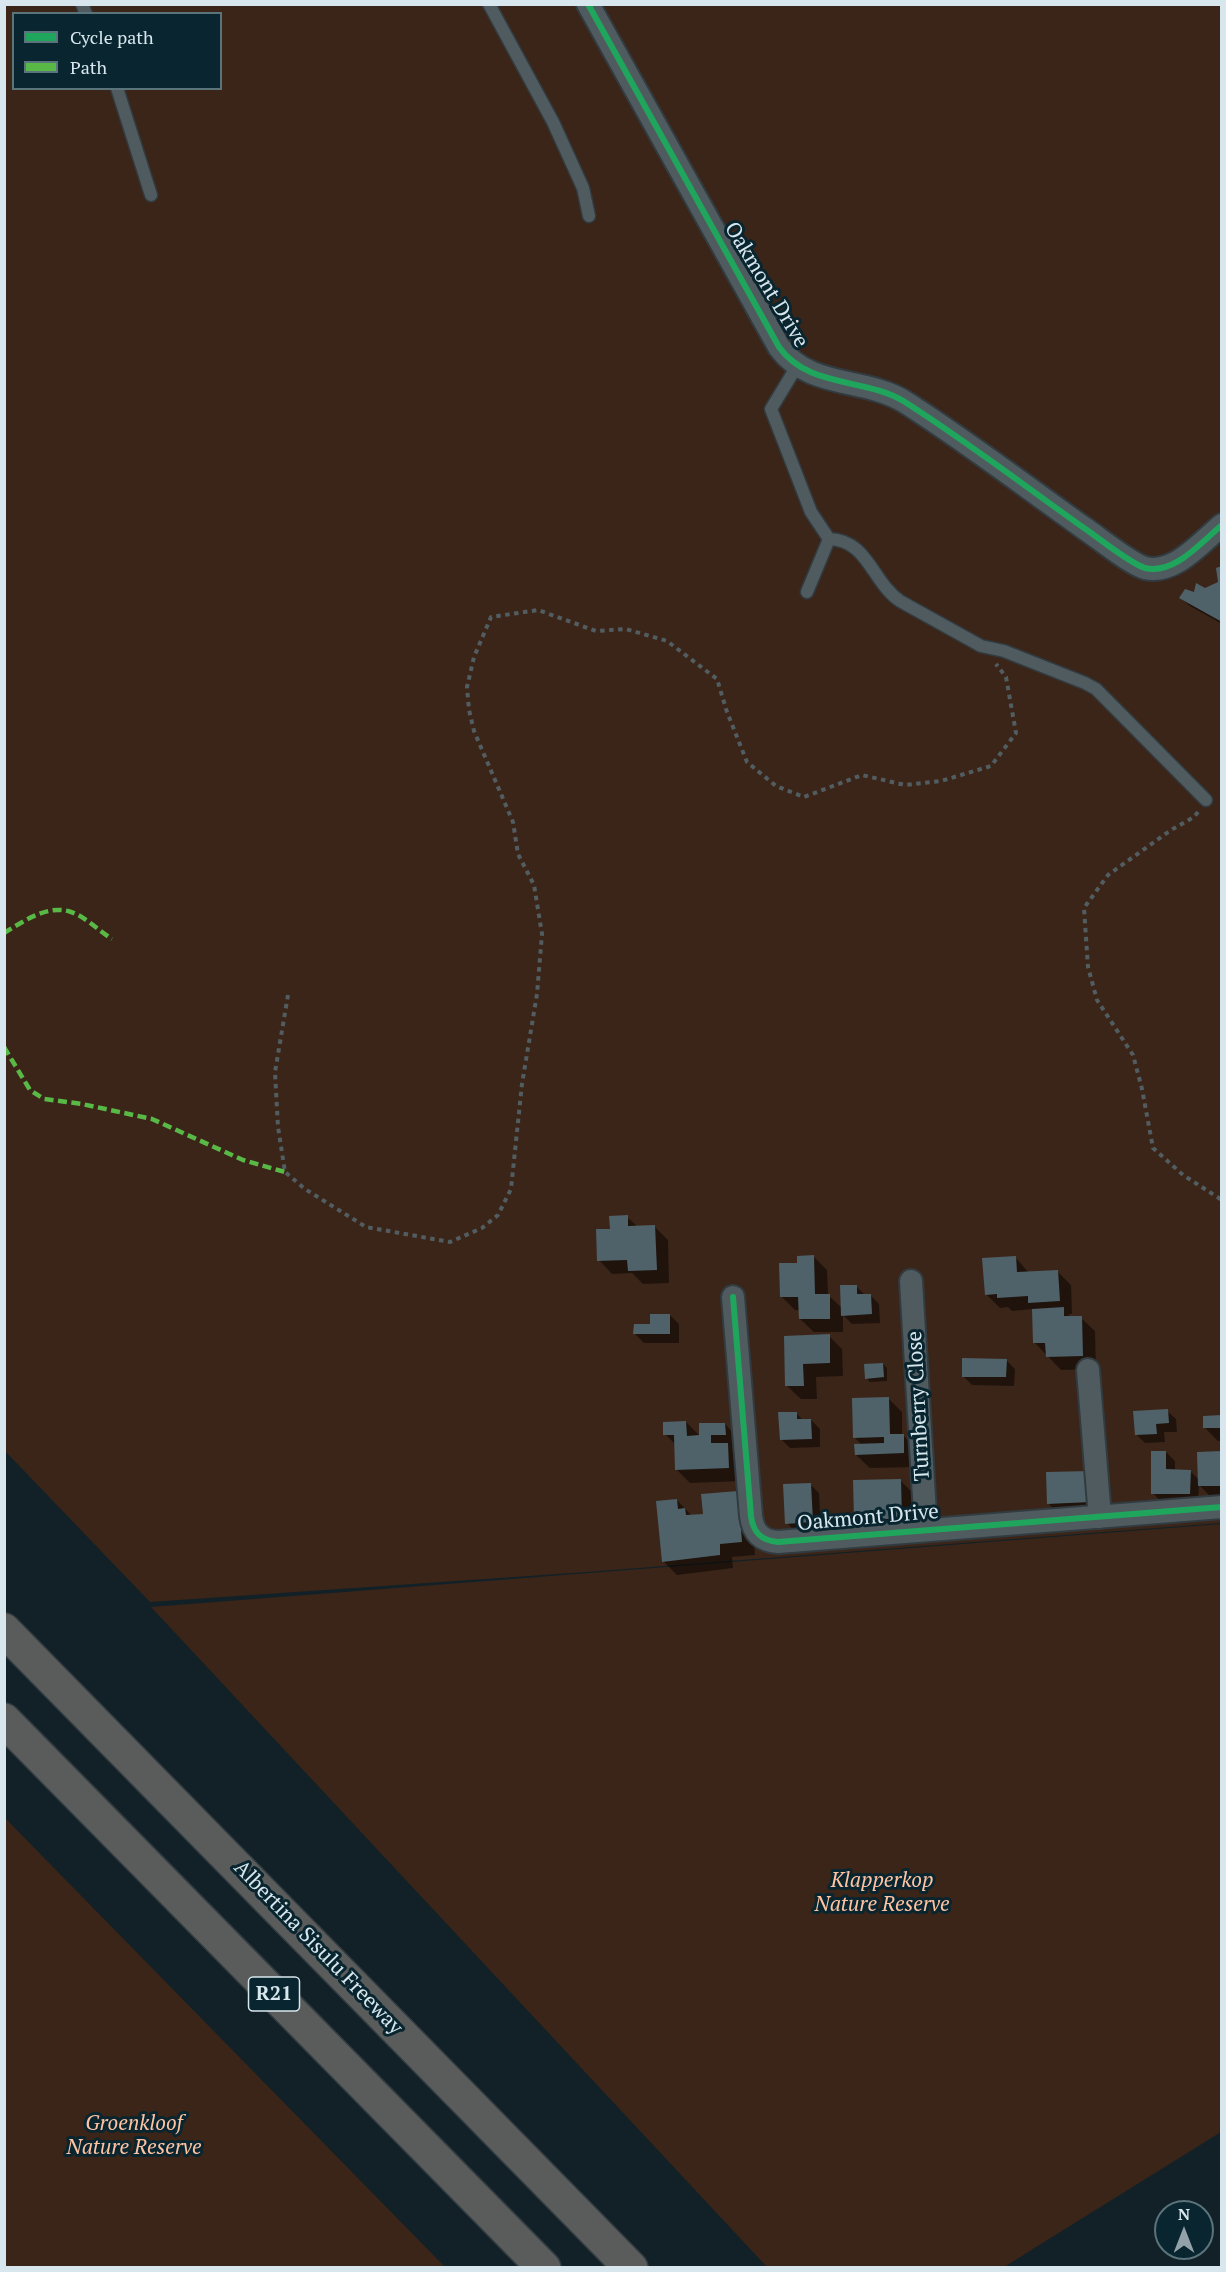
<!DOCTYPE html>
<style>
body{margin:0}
#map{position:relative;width:1226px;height:2272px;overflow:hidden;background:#112127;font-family:"PT Serif",serif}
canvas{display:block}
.frame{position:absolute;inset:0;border:6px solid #d7e7ed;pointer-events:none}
.legend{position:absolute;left:12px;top:12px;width:210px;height:78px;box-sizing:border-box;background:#09252f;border:2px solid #5b737b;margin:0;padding:8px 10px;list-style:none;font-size:18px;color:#d7e7ed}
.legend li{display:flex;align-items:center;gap:12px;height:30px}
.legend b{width:30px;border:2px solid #5b737b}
.north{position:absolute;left:1154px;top:2200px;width:60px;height:60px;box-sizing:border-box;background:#09252f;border:2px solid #5b737b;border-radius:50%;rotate:0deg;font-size:16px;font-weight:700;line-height:24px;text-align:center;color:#d7e7ed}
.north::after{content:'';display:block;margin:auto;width:21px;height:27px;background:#92a2a8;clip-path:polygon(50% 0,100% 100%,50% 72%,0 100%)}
</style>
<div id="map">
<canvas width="1226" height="2272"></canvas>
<div class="frame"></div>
<ul class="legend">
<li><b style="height:8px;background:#20a55d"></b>Cycle path</li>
<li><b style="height:8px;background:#58b947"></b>Path</li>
</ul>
<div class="north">N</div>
</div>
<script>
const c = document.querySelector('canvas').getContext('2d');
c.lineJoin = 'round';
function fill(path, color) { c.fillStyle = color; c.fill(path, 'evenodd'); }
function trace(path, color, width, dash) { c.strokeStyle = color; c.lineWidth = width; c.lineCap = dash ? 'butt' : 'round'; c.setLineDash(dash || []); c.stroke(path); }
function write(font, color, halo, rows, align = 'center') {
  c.font = font + ' "PT Serif",serif'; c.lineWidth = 6; c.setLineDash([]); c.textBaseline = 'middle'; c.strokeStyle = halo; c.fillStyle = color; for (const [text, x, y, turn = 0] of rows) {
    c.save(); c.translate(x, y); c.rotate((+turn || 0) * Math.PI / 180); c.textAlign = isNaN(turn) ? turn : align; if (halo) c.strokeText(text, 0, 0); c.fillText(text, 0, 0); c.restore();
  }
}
fill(new Path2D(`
 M5 5H1221V1523L587 1572 150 1602 5 1451ZM14 14H220V88H14Z
 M1221 1524V2132L1004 2267H767L151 1607Z
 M4 1818H5L445 2267H5Z`), '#3b2518');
fill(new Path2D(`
 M1222 568V624L1190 606 1181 598 1205 590 1219 582Z
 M627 1217 638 1227 654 1226 668 1240 669 1283 643 1284 632 1273 612 1274 599 1260 611 1231Z
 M814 1257 827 1270 828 1295 842 1308 856 1286 865 1295H870L879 1304 880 1323 852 1324 843 1315V1332H814L800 1319V1310H795L781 1296 799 1264Z
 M1015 1257 1029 1273 1057 1271 1071 1285 1072 1314H1068L1072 1318H1081L1095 1331 1096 1369 1061 1370 1035 1343 1033 1309 1012 1311 1008 1307 1000 1308 986 1294Z
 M670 1315 679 1324V1343H644L635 1334Z
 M829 1336 842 1349 843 1376 816 1377 817 1399H801L787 1386 786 1337Z
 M1006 1360 1015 1369 1014 1386 972 1385 963 1376Z
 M883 1364 887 1368V1381L870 1382 866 1378Z
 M1220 1378H1222V1416Z
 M888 1398 902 1412V1434L917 1449V1467L870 1468 856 1455 863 1446 854 1437Z
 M1167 1411 1176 1419 1177 1432H1164L1165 1442 1145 1443 1136 1434Z
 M796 1413 804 1421 811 1420 820 1429V1447L790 1448 781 1439Z
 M1222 1417V1441H1218L1205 1428Z
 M686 1422 701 1437 725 1424 738 1438 739 1448H732L741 1458 742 1481 690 1483 676 1469V1445L665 1434Z
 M1166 1452 1175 1461V1471H1190L1199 1480 1222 1453V1499H1213L1199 1485 1198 1502H1161L1153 1493Z
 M1089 1472 1099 1511 1057 1513 1049 1504Z
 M900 1480 914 1494 915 1532H869L856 1519Z
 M811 1485 819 1493 821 1531 796 1532 787 1523Z
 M677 1500 690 1514 691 1516 751 1506 755 1555 732 1557 733 1568 677 1575 664 1562Z`), '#0007');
fill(new Path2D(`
 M1222 566V622L1179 598 1185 589 1194 592 1196 583 1205 588 1218 582 1216 568Z
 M628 1215V1226L655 1225 657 1270 628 1271 627 1260 597 1261 596 1229H610L609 1216Z
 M814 1255 815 1294H830V1319H799L798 1297H780L779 1263H797V1256Z
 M1016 1256 1017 1272 1058 1270 1060 1301 1028 1303V1296L997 1298V1294L985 1295 982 1258Z
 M840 1285H857V1294H871L872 1314 841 1316Z
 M1064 1307V1316H1082L1083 1356 1046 1357 1045 1343H1033L1032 1309Z
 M650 1314H670V1334H633L634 1324H650Z
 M830 1334V1363L803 1364 804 1386H785L784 1336Z
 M962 1358 1007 1359 1006 1377H962Z
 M883 1363 884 1377 865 1379 864 1364Z
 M889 1397 890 1434H904V1453L855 1455 854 1444 884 1443V1437L853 1438 852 1398Z
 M1168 1409 1169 1423 1156 1424 1157 1434 1135 1435 1133 1411Z
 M778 1412H797V1419H811L812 1439 780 1440Z
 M1222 1415V1428H1203V1416Z
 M686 1421 687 1436 699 1435V1423H725L726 1435H711V1443H728L729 1468 675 1470 674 1435H663V1422Z
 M1151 1451H1166V1469L1191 1470 1190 1494H1151Z
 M1222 1451V1486H1198L1197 1452Z
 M1090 1471 1091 1502 1047 1504 1046 1472Z
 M901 1479 902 1519H854L853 1480Z
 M811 1483 813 1522 785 1524 783 1484Z
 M738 1491 742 1542 720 1544V1555L662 1562 656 1501 677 1499 678 1509 685 1508 686 1515 703 1514 701 1494Z`), '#4f626a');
const lane = new Path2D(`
 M82 4 86 14
 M489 4 553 122 583 188 589 216
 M117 88 151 195
 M797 366 771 409 811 512 829 539 807 592
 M829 539C868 540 872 582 900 601L981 646 1004 651 1085 683 1096 689 1206 800`);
const street = new Path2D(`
 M588 4 779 347C809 389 865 377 905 402 966 441 1025 486 1084 528 1099 538 1129 563 1145 568 1175 575 1201 542 1222 525
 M911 1281 926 1530
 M733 1297 751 1516C753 1532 761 1541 778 1542L1222 1507
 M1088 1370 1100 1517`);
const highway = new Path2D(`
 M4 1630 631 2268
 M4 1720 544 2268`);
trace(lane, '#313b40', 15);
trace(street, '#313b40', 26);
trace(highway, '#313b40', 36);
trace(new Path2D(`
 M1198 812 1194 817 1171 830 1108 875 1084 908 1088 967 1097 1000 1133 1055 1142 1089 1153 1148 1183 1175 1222 1200
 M288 995 275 1072 278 1127 285 1172 305 1189 366 1227 450 1242 482 1228 498 1215 511 1189 522 1084 537 994 542 934 534 885 518 854 513 822 474 731 469 710 467 687 474 657 491 617 538 610 596 631 626 629 667 641 717 679 727 712 747 762 776 786 804 797 862 775 905 785 941 781 991 766 1016 733 1006 677 996 664`), '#525d61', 4, [4.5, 4.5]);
trace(lane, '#505b5f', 12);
trace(street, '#505b5f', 22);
trace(highway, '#595c5b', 33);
trace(new Path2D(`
 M4 933C24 921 48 904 71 912 86 917 99 931 112 939
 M4 1047 30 1090 44 1099 82 1104 152 1119 243 1160 285 1172`), '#58b947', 4.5, [9, 4.5]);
trace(new Path2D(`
 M588 4 779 347C809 389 865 377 905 402 966 441 1025 486 1084 528 1099 538 1129 563 1145 568 1175 575 1201 542 1222 525
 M733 1297 751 1516C753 1532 761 1541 778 1542L1222 1507`), '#20a55d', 6);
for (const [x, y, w] of [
 [274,1994,51]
]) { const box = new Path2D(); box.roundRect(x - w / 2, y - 17, w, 34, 4.5); c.fillStyle = '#09252f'; c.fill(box); trace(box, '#d7e7ed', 1.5); }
write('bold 20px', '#d7e7ed', null, [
 ["R21",274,1994]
]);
write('21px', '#d7e7ed', '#09252f', [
 ["Oakmont Drive",766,285,59],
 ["Turnberry Close",919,1406,-93],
 ["Oakmont Drive",868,1518,-5],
 ["Albertina Sisulu Freeway",318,1948,46]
]);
write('italic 21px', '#ffc3a1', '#09252f', [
 ["Klapperkop",882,1881],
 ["Nature Reserve",882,1905],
 ["Groenkloof",134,2124],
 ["Nature Reserve",134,2148]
]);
</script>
